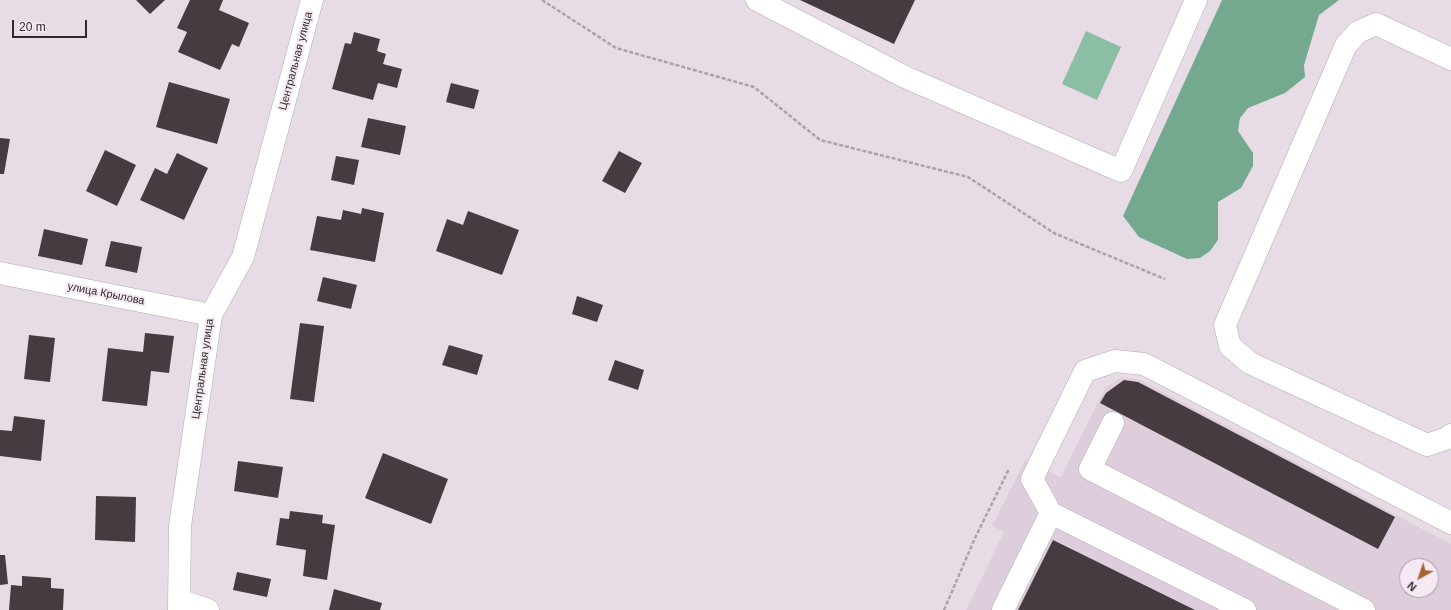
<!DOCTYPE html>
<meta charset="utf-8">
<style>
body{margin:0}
#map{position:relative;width:1451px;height:610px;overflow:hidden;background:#e7dce6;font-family:Arial,sans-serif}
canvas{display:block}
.north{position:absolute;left:1399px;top:558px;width:40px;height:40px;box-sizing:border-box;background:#f5e9f3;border:1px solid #a59ca4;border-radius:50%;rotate:220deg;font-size:11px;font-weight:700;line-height:16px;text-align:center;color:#2d292d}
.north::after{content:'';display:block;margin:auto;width:14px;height:18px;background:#a66233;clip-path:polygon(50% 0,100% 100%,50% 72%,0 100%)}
.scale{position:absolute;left:12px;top:20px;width:75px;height:18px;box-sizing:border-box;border:2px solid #2d292d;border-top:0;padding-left:5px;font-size:12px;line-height:14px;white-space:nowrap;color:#2d292d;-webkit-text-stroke:3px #f5e9f3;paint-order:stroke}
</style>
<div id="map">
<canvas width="1451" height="610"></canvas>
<div class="north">N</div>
<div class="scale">20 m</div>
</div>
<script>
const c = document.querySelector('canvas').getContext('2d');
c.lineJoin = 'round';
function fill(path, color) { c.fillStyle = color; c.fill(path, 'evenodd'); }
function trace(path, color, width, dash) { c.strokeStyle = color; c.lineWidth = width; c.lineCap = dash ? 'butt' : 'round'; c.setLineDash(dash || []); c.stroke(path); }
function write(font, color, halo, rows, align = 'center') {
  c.font = font + ' Arial,sans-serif'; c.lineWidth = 4; c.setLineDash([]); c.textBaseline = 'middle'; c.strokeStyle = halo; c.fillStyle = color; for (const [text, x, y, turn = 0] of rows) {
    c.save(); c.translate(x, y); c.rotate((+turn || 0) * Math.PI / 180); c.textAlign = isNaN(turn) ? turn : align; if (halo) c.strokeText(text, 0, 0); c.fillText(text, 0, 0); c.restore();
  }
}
fill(new Path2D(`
 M1121 377 1140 380 1451 544V610H966L1004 532 992 526 1025 460 1061 477 1105 388ZM1407 566H1431V590H1407Z`), '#decedc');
fill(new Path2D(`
 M1086 31 1121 47 1097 100 1062 84Z`), '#8cbea5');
fill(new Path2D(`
 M1222 0H1339L1319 15 1304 65 1305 77 1285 93 1248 108 1240 118 1238 131 1253 153V166L1241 188 1218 202V240L1210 251 1200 258 1187 259 1139 237 1123 216Z`), '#74a88f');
fill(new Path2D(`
 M136 0H165L150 14Z
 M190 0H223L219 10 249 23 239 47 232 44 220 70 178 52 187 32 177 28Z
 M800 0H915L894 44Z
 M354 32 380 39 377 51 386 54 383 64 402 69 397 88 378 83 373 100 332 89 345 43 351 44Z
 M169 82 230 99 217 144 156 127Z
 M451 83 479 90 474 109 446 102Z
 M368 118 406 126 400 155 361 147Z
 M0 138 10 139 4 174H0Z
 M105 150 136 165 117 206 86 191Z
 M619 151 642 163 625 193 602 181Z
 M177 153 208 168 184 220 140 200 155 168 167 174Z
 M336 156 359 160 354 185 331 180Z
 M362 208 384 213 375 262 310 250 317 216 341 220 343 210 361 214Z
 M468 211 519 230 502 275 436 251 447 219 463 225Z
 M44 229 88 239 82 265 38 256Z
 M111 241 142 247 137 273 105 266Z
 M323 277 357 285 351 309 317 301Z
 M577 296 603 305 597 322 572 314Z
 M300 323 324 326 314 402 290 399Z
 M145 333 174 336 169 373 151 371 147 406 102 401 108 348 143 352Z
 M29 335 55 338 50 382 24 379Z
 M449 345 483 355 477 375 442 365Z
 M615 360 644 370 638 390 608 380Z
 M1124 380 1138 382 1395 517 1378 549 1100 403 1106 393Z
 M14 416 45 420 41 461 0 456V430L12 431Z
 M383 453 448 479 431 524 365 498Z
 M238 461 283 467 278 498 234 491Z
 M96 496 136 497 135 542 95 540Z
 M290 511 323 515 322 523 335 525 327 580 303 576 306 550 276 545 280 518 289 519Z
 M1053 540 1195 610H1018Z
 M0 555H5L8 584 0 585Z
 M237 572 271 579 267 597 233 590Z
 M22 576 51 578V588L64 589 63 610H9L11 585 22 586Z
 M334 589 382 603 380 610H329Z`), '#453b41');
const minor = new Path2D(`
 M757 0 905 77 1121 171 1196 0
 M1451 59 1376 24 1358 32 1346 45 1225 325 1230 346 1250 363 1427 445 1448 438 1451 435
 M0 273 211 315
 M1113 423 1090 469 1364 610
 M179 600 208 610
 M179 610 180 526 211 315 243 257 312 0
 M1003 610 1051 513
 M1245 610 1051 513 1032 479 1085 371 1115 361 1144 364 1451 523`);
trace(minor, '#b5aab3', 23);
trace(new Path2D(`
 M542 0 616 48 754 87 820 140 968 177 1054 233 1165 279
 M944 610 975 538 1009 469`), '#aba2aa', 2.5, [4, 2]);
trace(minor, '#fff', 22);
write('11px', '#2d292d', '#f5e9f3', [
 ["Центральная улица",296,61,-75],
 ["улица Крылова",106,294,11],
 ["Центральная улица",203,369,-82]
]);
</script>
